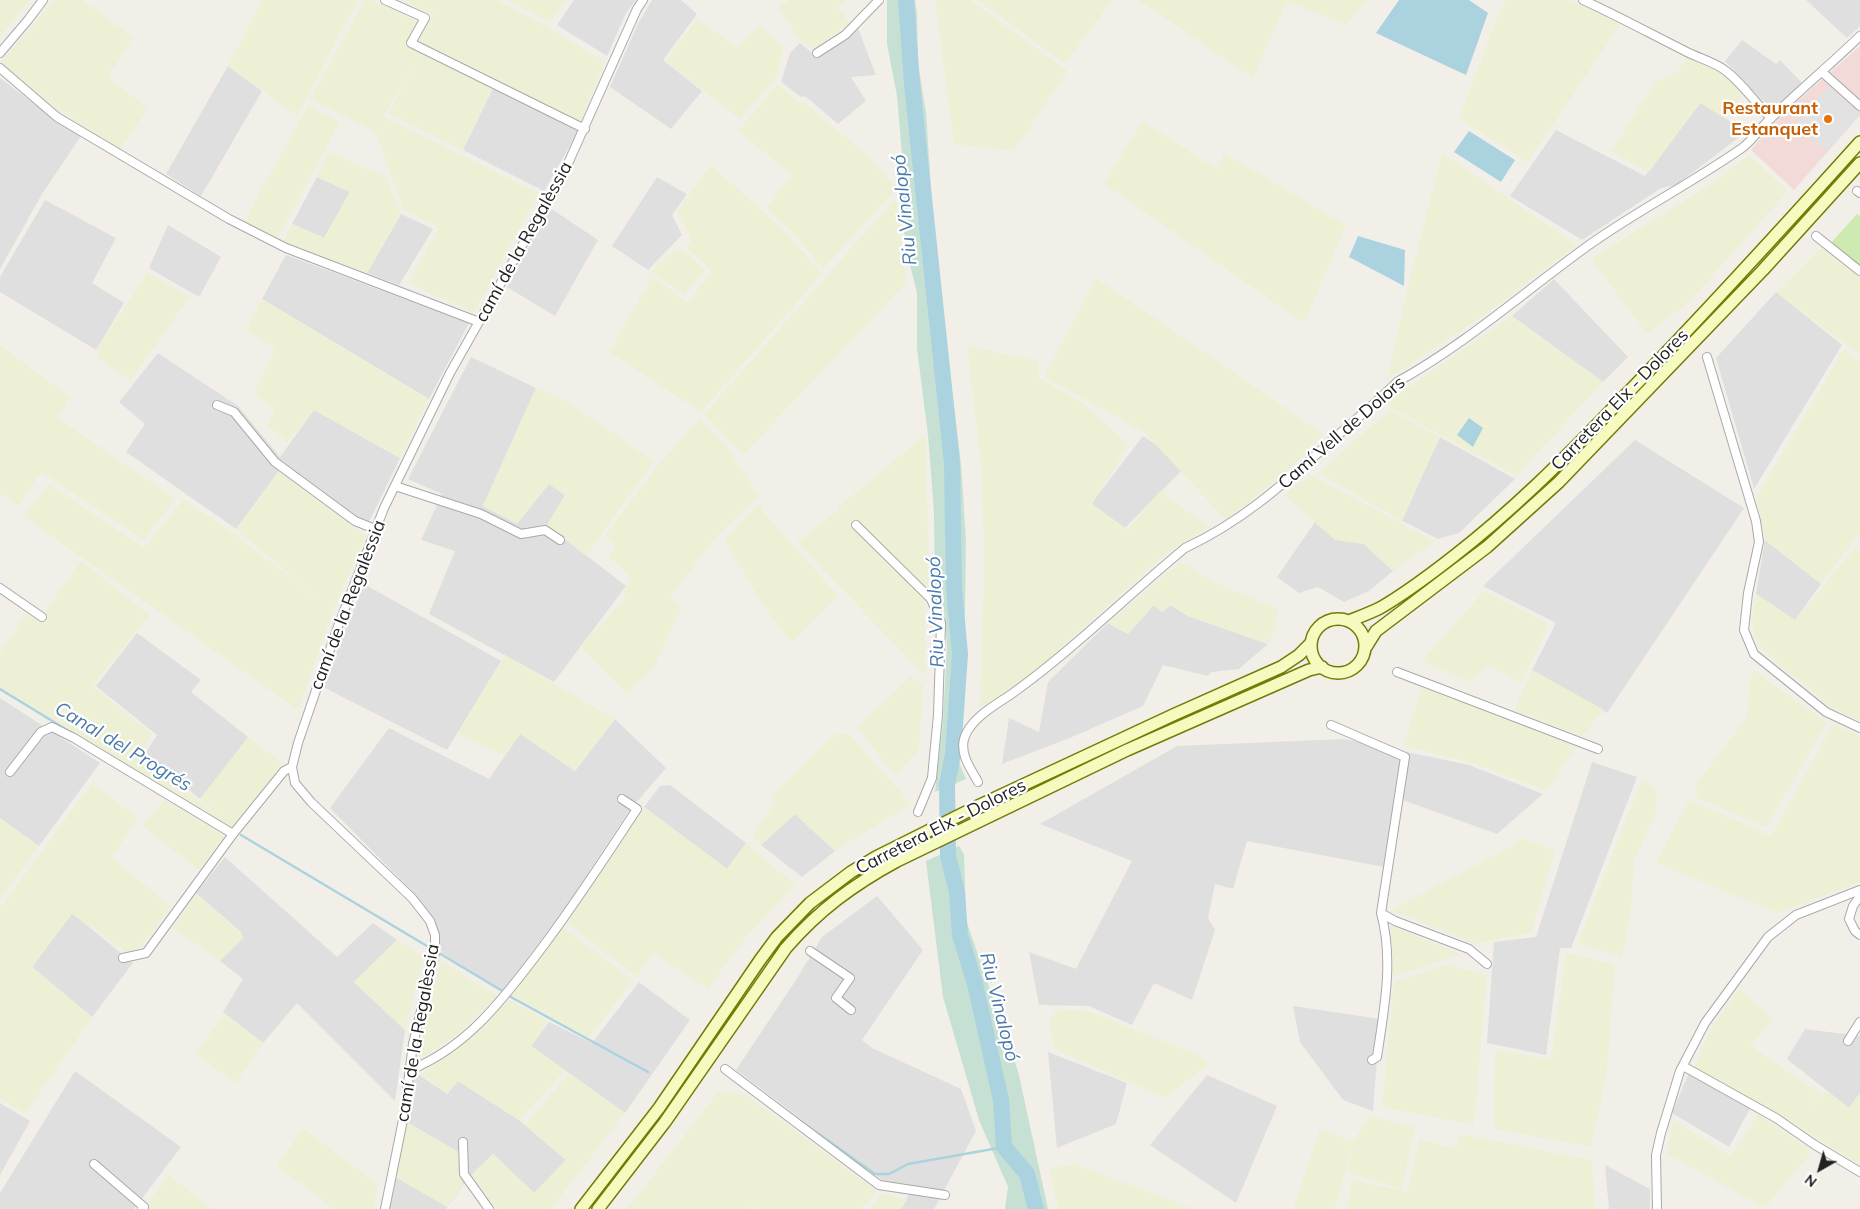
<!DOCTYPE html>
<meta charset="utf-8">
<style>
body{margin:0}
#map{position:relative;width:1860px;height:1209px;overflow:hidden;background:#f2efe9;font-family:Mulish,sans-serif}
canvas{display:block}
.north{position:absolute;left:1795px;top:1144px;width:50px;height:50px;-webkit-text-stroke:4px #fff;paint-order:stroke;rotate:218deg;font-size:14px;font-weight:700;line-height:20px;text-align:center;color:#222}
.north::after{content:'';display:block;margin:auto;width:18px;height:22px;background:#222;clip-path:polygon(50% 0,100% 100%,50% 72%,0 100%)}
</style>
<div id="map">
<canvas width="1860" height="1209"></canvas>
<div class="north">N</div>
</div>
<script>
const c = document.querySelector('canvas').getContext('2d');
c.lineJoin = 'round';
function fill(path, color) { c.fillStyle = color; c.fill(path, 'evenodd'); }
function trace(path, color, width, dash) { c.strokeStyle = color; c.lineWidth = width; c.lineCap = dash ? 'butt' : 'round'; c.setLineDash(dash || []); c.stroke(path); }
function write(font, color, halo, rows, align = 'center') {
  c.font = font + ' Mulish,sans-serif'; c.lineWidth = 4.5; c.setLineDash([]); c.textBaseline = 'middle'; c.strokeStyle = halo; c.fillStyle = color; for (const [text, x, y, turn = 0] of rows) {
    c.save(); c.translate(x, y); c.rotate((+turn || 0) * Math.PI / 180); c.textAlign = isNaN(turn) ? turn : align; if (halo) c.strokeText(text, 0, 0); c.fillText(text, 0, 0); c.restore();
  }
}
fill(new Path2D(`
 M574 0H636L626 13 607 56 557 25Z
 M652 0H681L697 14 663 60 702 91 671 129 610 87 638 24Z
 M1806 0H1860V26L1847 38Z
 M858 28 876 75 851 77 866 101 838 124 805 96 801 97 781 82 790 53 800 43 818 58Z
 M1742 40 1776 64 1780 60 1802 83 1776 109 1762 100 1725 61Z
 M228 66 262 91 201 196 166 174Z
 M0 78 64 126 81 136 42 194 0 269Z
 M493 88 579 130 544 191 463 150Z
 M1701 102 1746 132 1676 185 1661 188 1582 240 1510 196 1556 130 1645 176Z
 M317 177 350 192 324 238 292 224Z
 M657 177 687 194 672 215 682 235 648 270 612 246Z
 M45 200 116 238 92 283 124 303 96 350 0 292V277Z
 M550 208 598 240 555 316 507 287Z
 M401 214 433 229 399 285 367 273Z
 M168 225 221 257 199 297 149 268Z
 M286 255 469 323 429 399 262 299Z
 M1554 279 1628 357 1603 382 1512 316Z
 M1776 292 1842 345 1754 489 1716 358Z
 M158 353 238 406 280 457 314 410 400 458 368 524 279 471 236 529 126 452 145 424 119 402Z
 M471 357 536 388 483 506 517 523 549 484 565 495 547 525 626 586 554 682 429 614 455 551 421 540 442 494 408 479Z
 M1143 436 1187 465 1125 528 1091 504Z
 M1440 437 1515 479 1459 533 1438 539 1399 519Z
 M1635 440 1744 508 1607 713 1532 670 1556 623 1483 586Z
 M1315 522 1338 540 1364 544 1393 571 1369 591 1344 602 1318 587 1299 593 1277 577Z
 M1765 540 1821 584 1795 620 1756 594Z
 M364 584 501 661 447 750 323 687Z
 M1154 605H1170L1188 616 1268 644 1239 669 1211 672 1208 676 1163 665 1143 706 1072 737 1002 764 1009 718 1039 732 1048 682 1108 623 1128 634Z
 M137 633 201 680 191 692 248 737 233 759 200 799 145 754 157 735 96 686Z
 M0 698 100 763 39 846 0 818Z
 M615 719 666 768 629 811 565 908 503 991 442 953 433 919 411 890 330 808 389 728 489 779 522 731 575 771Z
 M1344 739 1469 765 1543 794 1497 834 1397 798 1384 867 1247 841 1233 889 1215 884 1208 918 1215 930 1192 1000 1154 983 1132 1025 1089 1006 1039 1005 1029 952 1076 969 1132 861 1040 824 1177 746Z
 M1592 762 1637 777 1571 948H1560L1546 1055 1487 1043 1494 942 1536 937Z
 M670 785 746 843 727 869 644 807 660 786Z
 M795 814 835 851 802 877 761 845Z
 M225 857 337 957 373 923 397 940 354 982 405 1030 395 1101 297 1003 263 1043 223 1012 243 979 220 961 242 933 196 893Z
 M877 896 923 950 862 1040 872 1048 961 1089 976 1131 934 1209H900L913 1188 886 1183 736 1070 796 980 822 937Z
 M72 913 133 963 92 1017 32 967Z
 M639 982 690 1020 625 1113 531 1046 549 1022 592 1043Z
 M1293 1006 1380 1019 1373 1111 1343 1100 1300 1042Z
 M1805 1029 1860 1036V1093L1849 1108 1787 1059Z
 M1048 1052 1127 1083 1116 1124 1057 1148Z
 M1690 1070 1751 1107 1729 1147 1672 1113Z
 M75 1071 181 1147 134 1209H0V1193Z
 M415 1072 447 1094 458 1081 519 1120 566 1160 534 1193 493 1154 470 1176 446 1209H388Z
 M1207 1075 1277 1106 1236 1203 1150 1145Z
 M0 1103 30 1121 0 1175Z
 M1605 1165 1650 1189V1209H1609Z`), '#e0dfdf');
fill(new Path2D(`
 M1860 46V115L1794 190 1751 150 1777 119Z`), '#f2dad9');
fill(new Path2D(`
 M0 0H30L0 37Z
 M54 0H82L133 37 108 77 148 109 120 149 58 109 0 63Z
 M262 0H358L297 116 228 66Z
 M365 0H372L419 22 407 46 493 88 463 150 389 114 411 69 384 117 539 193 474 313 408 283 439 228 403 210 376 132 310 99Z
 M403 0H497L548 27 605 62 580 122 419 41 433 15Z
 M508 0H566L551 22Z
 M790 0H845L838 8 850 23 813 49 799 39 778 8Z
 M935 0H970L1068 71 1014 151 954 144Z
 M978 0H1112L1065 64Z
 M1138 0H1368L1347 25 1287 2 1253 78Z
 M1506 0H1570L1621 23 1528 162 1459 119 1497 17Z
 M697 19 738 48 759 25 784 48 775 80 740 119 665 61Z
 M1688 56 1723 75 1743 94 1726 119 1700 103 1649 172 1611 152 1656 81 1678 72Z
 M778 84 801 104 804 102 866 154 897 188 823 269 792 232 766 208 792 175 738 131Z
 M308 105 340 122 277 239 244 222Z
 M1142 121 1217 169 1224 153 1346 225 1304 323 1104 184Z
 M329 152 386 177 401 214 367 273 283 242 292 224 324 238 350 192 317 177Z
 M1442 153 1577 245 1484 315 1387 380 1405 299Z
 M1749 155 1788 191 1689 302 1647 334 1591 259 1711 184Z
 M711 165 787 233 822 274 701 412 609 352 652 277 688 303 712 271 686 247 692 240 677 212Z
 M896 198 906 283 743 455 704 414Z
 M1822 247 1860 276V355L1776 292Z
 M683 250 706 270 684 295 651 271 672 252Z
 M148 272 190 297 130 381 98 358V347Z
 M1096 278 1155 318 1323 434 1289 470 1226 520 1144 432 1044 377Z
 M262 299 429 399 400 458 314 410 287 442 267 425 275 409 254 393 275 349 246 330Z
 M1512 316 1603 382 1516 476 1384 404Z
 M0 345 70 397 58 418 175 499 144 540 41 472 19 506 0 493Z
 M967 346 1039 361V378L1083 403 1129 445 1092 504 1128 530 1160 491 1209 527 1163 556 1019 686 980 707 984 568 982 471Z
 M1844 349 1860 362V532L1821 584 1765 540 1756 498Z
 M536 388 560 397 654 461 586 556 547 525 565 495 549 484 517 524 483 506Z
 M1390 410 1440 437 1402 521 1318 473Z
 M700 418 725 444 759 497 717 536 671 596 681 609 653 669 627 693 580 647 626 597 622 591 632 578 609 557 616 546 605 535 656 468Z
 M925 435 930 591 846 517 925 600V676L797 542 839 510 837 508Z
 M279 471 366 536 333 610 298 710 23 516 49 484 144 548 184 499 235 535 319 599 236 529Z
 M1311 475 1436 542 1410 558 1393 571 1364 544 1335 540 1284 495Z
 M761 501 762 510 838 596 791 643 764 606 727 545 725 539Z
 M1855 548 1860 551V720L1830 708 1813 691 1776 662 1756 641 1752 624 1756 594 1795 620Z
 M81 561 150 615 92 686 152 734 141 754 220 818 200 799 248 737 282 763 234 829 0 687V653L26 614 39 620Z
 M1180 562 1213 581 1278 609 1275 630 1268 644 1188 616 1171 605 1162 612 1153 605 1128 634 1108 623Z
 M1484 591 1549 624 1521 683 1489 666 1469 681 1422 661Z
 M505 655 615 719 575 771 520 734 505 756 457 734Z
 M1532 670 1604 710 1582 736 1514 710Z
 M1753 670 1827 723 1766 827 1697 798 1696 784 1747 717 1750 681Z
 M911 676 923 685 919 750 895 776 857 727Z
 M1422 687 1577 745 1547 791 1472 763 1403 746Z
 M1833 725 1860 735V882L1778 913 1656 863 1689 800 1771 836Z
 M848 733 911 804 835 851 795 814 761 845 754 837 756 828 776 802 771 797 834 735Z
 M1642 779 1657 789 1656 814 1634 859 1631 912 1622 957 1578 943Z
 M92 783 138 818 112 858 171 906 141 947 128 953 72 914 32 967 92 1017 25 1114 0 1098V908Z
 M165 800 225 836 199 870 142 826Z
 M644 807 727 869 746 843 795 885 746 937 708 989 654 953 637 977 567 923Z
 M0 819 39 846 0 900Z
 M1522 838 1555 851 1531 933 1476 944 1391 910 1501 852Z
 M196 893 244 937 220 961 173 928Z
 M1391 925 1460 954 1393 977Z
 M562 927 633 980 589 1038 511 995Z
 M397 940 424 956 405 1030 354 982Z
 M1566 953 1615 964 1607 1072 1591 1147 1494 1129 1495 1050 1551 1059Z
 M441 961 498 996 460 1032 417 1061Z
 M1446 965 1487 975 1474 1125 1382 1107 1394 982Z
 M1739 989 1773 1019 1751 1046 1821 1094 1808 1113 1826 1090 1849 1108 1860 1093V1165L1798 1126 1694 1068 1710 1030Z
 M509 999 549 1022 531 1046 565 1070 519 1120 458 1081 447 1094 421 1074 469 1040Z
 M1057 1009 1088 1011 1198 1055 1209 1064 1165 1098 1054 1049 1049 1021Z
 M225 1014 263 1043 236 1083 195 1054Z
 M569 1073 625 1113 551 1209H497L470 1176 493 1154 534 1193 566 1160 525 1125Z
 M719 1091 746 1095 877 1191 861 1209H758L751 1205 748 1209H627Z
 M1759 1114 1812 1152 1765 1208 1667 1154 1673 1120 1731 1156Z
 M1368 1116 1415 1127 1402 1189 1349 1173 1352 1147 1335 1209H1293L1320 1129 1353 1142Z
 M405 1121 459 1152 463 1185 447 1207 395 1177Z
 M303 1128 378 1185 374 1209H334L277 1166Z
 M1461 1134 1592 1160 1595 1209H1346L1353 1180 1407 1192 1419 1139 1455 1148Z
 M1075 1164 1194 1209H1058L1049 1169Z
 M168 1175 212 1209H144Z
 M882 1193 907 1200 901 1209H870Z`), '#eef0d5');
fill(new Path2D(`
 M1857 214 1860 216V267L1829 245Z`), '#cdebb0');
fill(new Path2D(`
 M887 0H915L917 13 918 63 926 113 935 249 961 464 966 541 964 673 957 758 966 779 935 792 943 721 947 645 944 610 935 593 934 512 928 435 917 348V293L905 245 902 193 906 177 902 154 897 96 887 44Z
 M959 846 964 854 966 920 1018 1071 1048 1209H1005L1008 1187 979 1120 943 997 926 861Z`), '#c6e0d4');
fill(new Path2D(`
 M1829 86 1860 114 1827 151 1795 125Z`), '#e2e2e2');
fill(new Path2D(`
 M1399 0H1469L1488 13 1466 75 1376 33Z
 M1469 131 1515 160 1501 182 1454 152Z
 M1358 236 1405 250 1404 286 1349 257Z
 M1469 418 1483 428 1473 447 1457 435Z`), '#aad3df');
trace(new Path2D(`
 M0 689 72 733
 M241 835 427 946
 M439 953 504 992
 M509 996 648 1072
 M781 1107 875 1174H889L908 1164 1004 1147`), '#aad3df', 2.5);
trace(new Path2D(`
 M906 0 912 84 952 463 954 588 960 654 953 754 947 785 948 856 957 892 960 935 975 984 1001 1100 1004 1147 1027 1174 1036 1209`), '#aad3df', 16);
const minor = new Path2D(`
 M385 0 425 18 411 43 585 129
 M1583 0C1618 16 1651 34 1685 51 1698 58 1715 62 1726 71 1744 85 1755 103 1771 118
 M0 53 28 20 43 0
 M817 53 845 35 879 0
 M0 68 57 117 229 219 286 248 479 322
 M1822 72 1860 106
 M1857 191 1860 193
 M1816 236 1860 271
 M1707 357 1756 521 1759 542 1748 593 1744 630 1754 654 1826 712 1860 728
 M217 405 234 412 275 462 355 521 375 529
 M395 486 481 514 521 534 545 530 560 540
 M856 525 931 599 941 623 938 715 932 778 918 812
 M0 588 42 617
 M1397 672 1598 749
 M1331 725 1405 757 1381 913 1395 921 1469 949 1487 964
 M10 772 41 732 52 727 74 738 233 834 284 771 292 767
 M978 782C971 769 960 755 964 739 970 718 996 705 1013 693 1074 649 1127 596 1185 548 1241 522 1281 486 1327 445 1350 424 1375 404 1397 382 1466 344 1525 291 1589 245 1638 210 1692 183 1742 148 1753 140 1761 127 1771 118 1800 90 1831 64 1860 36
 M1860 896 1853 906 1849 919 1855 931 1860 935
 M810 951 850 978 836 998 851 1010
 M123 958 146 953 233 834
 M1848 1041 1860 1022
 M1372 1060 1377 1057C1384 1010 1394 960 1381 913
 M1683 1066 1776 1118 1815 1145 1860 1172
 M725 1069 879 1185 945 1195
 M410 1070C465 1048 500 1003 535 957 572 909 604 859 637 809L622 799
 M463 1142 464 1174 489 1209
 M94 1164 144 1207 142 1209
 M385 1209 404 1115 413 1044 435 953V935L430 921 412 898 311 802 295 783 292 767 298 743 337 629 384 508 450 373 566 168 637 9 643 0
 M1657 1209 1656 1155 1661 1133 1680 1071 1705 1023 1768 937 1796 915 1860 890`);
const secondary = new Path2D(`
 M1311 646a27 27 0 1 1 54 0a27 27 0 1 1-54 0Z
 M1349 621C1359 617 1370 613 1380 608 1406 593 1431 574 1454 556 1512 511 1562 461 1612 409 1697 322 1779 232 1860 142
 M1366 647 1376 631 1487 547 1559 482 1763 270 1860 163
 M581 1209 659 1108 760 960 777 937 810 903 851 872 876 857 980 805 1173 715 1281 667 1299 655 1311 643
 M598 1209 665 1122 786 948C819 910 853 885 897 861L1127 750 1309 670 1322 667`);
trace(minor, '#a9a9a9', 10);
trace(secondary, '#707d05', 14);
trace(minor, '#fff', 8);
trace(secondary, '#f7fabf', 11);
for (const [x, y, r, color] of [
 [1828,119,5,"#e8710a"]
]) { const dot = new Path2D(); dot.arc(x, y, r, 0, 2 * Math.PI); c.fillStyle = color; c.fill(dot); trace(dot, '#fff', 2); }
write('bold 18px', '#c56008', '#fff', [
 ["Restaurant",1818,109],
 ["Estanquet",1818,130]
], 'right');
write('18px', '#222', '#fff', [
 ["camí de la Regalèssia",524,242,-61],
 ["Carretera Elx - Dolores",1620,400,-46],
 ["Camí Vell de Dolors",1342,433,-41],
 ["camí de la Regalèssia",348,605,-69],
 ["Carretera Elx - Dolores",941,827,-27],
 ["camí de la Regalèssia",418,1033,-80]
]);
write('italic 19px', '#4a7aab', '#fff', [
 ["Riu Vinalopó",905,210,-96],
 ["Riu Vinalopó",936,612,-92],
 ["Canal del Progrés",123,747,31],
 ["Riu Vinalopó",999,1007,76]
]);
</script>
